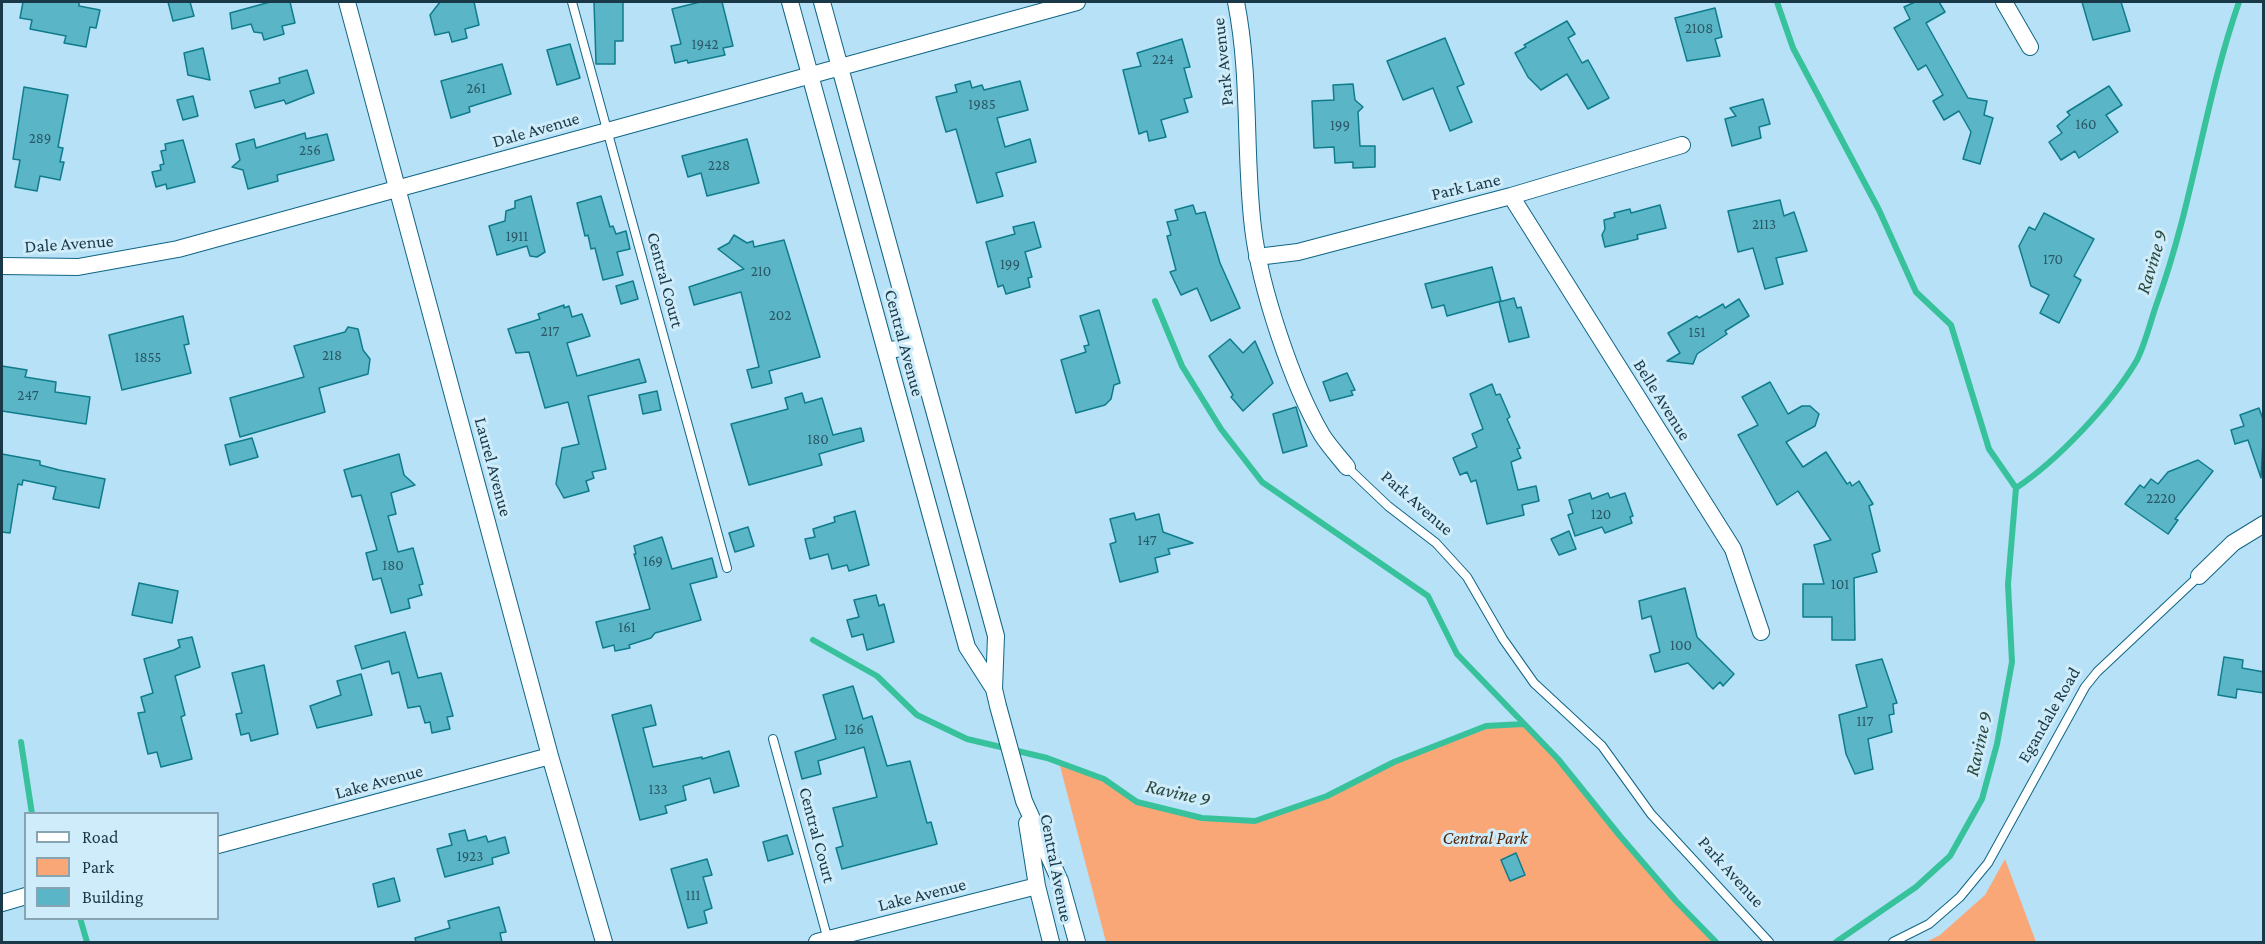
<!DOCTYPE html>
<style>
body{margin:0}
#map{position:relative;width:2265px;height:944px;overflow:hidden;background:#b6e1f7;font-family:"Crimson Pro",serif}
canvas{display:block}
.frame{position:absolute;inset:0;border:3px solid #1a3948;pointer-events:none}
.legend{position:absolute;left:24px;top:812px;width:195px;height:108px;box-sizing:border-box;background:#cfecfa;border:2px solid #87a4b3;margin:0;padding:8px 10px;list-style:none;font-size:18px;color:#1a3948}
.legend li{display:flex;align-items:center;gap:12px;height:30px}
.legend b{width:30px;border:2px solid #87a4b3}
</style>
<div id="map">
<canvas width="2265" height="944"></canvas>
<div class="frame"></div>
<ul class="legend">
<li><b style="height:8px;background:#fff"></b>Road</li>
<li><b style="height:16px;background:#faa778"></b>Park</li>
<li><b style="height:16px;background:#5ab6c6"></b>Building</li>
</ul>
</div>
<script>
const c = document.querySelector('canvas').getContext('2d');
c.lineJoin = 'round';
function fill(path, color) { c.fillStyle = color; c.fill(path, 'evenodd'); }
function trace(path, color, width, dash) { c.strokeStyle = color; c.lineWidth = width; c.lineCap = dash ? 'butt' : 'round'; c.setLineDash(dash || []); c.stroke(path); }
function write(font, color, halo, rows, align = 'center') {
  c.font = font + ' "Crimson Pro",serif'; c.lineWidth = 6; c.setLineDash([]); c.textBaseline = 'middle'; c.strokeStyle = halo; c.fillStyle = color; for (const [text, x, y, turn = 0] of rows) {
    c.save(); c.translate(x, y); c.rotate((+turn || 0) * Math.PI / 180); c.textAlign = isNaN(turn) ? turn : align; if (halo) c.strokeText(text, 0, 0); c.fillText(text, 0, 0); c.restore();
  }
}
fill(new Path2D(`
 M1523 724C1558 759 1588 797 1620 836 1650 873 1683 908 1716 942H1106L1059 762 1104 779 1137 802 1202 818 1255 821 1326 796 1394 762 1486 726Z
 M2005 859 2036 942H1926L1940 935 1985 895Z`), '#faa778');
trace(new Path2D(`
 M1777 2 1793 48 1879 210 1916 292 1951 325 1989 449 2016 488 2008 584 2012 662 1997 744 1982 799 1950 856 1916 887 1836 942
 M1155 301 1182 366 1221 429 1262 482 1428 596 1457 654 1558 759 1620 836 1676 901 1716 942
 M2016 488C2057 461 2112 403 2137 360 2146 342 2151 319 2158 300 2193 203 2205 99 2239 2
 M813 640 877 676 917 715 967 739 1047 758 1104 779 1137 802 1202 818 1255 821 1327 796 1394 762 1486 726 1523 724
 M21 742 32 814
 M80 918 87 942`), '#37c29c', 6);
const building = new Path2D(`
 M23 2H79V6L100 10 96 28 90 27 86 47 64 43 66 36 30 29 32 20 20 18Z
 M168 2H190L194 16 173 21Z
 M270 2H290L295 23 282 26 284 34 264 40 262 33 254 32 251 24 232 29 230 13Z
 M440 2H474L479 25 465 29 467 38 452 42 449 32 435 35 430 15Z
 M594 2H623V41H615V64H596Z
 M700 2H722L733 46 723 48 725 55 688 63 687 60 675 63 671 46 681 44 672 9Z
 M1915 2H1939L1945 12 1926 23 1968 98 1987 101 1984 115 1993 118 1980 164 1963 159 1971 132 1959 111 1944 120 1933 101 1943 95 1926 65 1918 70 1894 28 1910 19 1904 7Z
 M2082 2H2121L2130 31 2093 40Z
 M1715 8 1722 37 1715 39 1720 56 1687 61 1675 18Z
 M1567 21 1575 34 1568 38 1582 63 1588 60 1609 98 1588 109 1567 74 1541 90 1528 77 1515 53 1526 47 1524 45Z
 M1445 38 1464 84 1457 87 1472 122 1450 131 1433 88 1403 100 1387 61Z
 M1182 39 1190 67 1184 68 1192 97 1184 99 1188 112 1161 120 1166 137 1149 141 1147 131 1139 134 1123 70 1141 66 1137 53Z
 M570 44 580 78 557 85 547 50Z
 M203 48 210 80 188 75 184 53Z
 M502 64 511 94 469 107 470 112 451 118 441 81Z
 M307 70 314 93 286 104 284 100 255 108 250 91 280 83 279 78Z
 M970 81 972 88 982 85 984 90 1020 81 1028 110 997 118 1005 147 1030 139 1036 162 996 173 1003 196 977 203 956 129 946 132 936 97 957 92 955 85Z
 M1353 84 1355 100 1363 107 1358 112 1360 146H1375V167L1353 168V162L1335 163 1334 147 1314 148 1312 101 1334 100 1333 85Z
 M2109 86 2122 105 2106 115 2118 132 2079 158 2075 151 2061 160 2049 142 2062 133 2057 126 2070 115 2067 112Z
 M24 87 68 95 58 147 63 148 60 162H64L60 180 40 176 37 191 15 187 20 160 13 159Z
 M193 96 198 116 183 120 177 100Z
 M1763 99 1770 124 1759 127 1761 138 1732 146 1725 119 1736 116 1730 108Z
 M305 133 306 139 327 134 334 160 277 175 278 181 248 189 243 170 232 167 240 160 236 144 254 139 256 148Z
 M747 139 759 183 707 196 701 173 688 177 682 156Z
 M183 140 195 182 167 189 166 184 156 187 152 172 161 170 160 165 164 164 161 151 166 150 165 144Z
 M531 196 545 252 537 257 530 256 527 246 497 255 489 226 505 221 506 211 515 208V201Z
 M601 196 610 227 613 226 616 234 626 231 630 249 617 252 623 275 603 280 595 248 591 249 588 235 585 236 577 203Z
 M1780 200 1784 216 1794 212 1807 251 1776 258 1783 284 1765 289 1753 248 1738 252 1728 211Z
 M1193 205 1196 214 1205 212 1220 263 1240 308 1211 321 1197 288 1181 295 1170 272 1176 270 1167 236 1171 235 1167 222 1178 220 1175 210Z
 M1660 205 1666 228 1637 235 1638 239 1605 247 1602 235 1605 229 1604 220 1615 217 1614 213 1630 209 1631 213Z
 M2044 213 2094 239 2074 276 2081 280 2059 323 2040 313 2049 295 2031 286 2019 246 2029 227 2035 230Z
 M1034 222 1041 247 1025 252 1032 277 1028 278 1030 287 1006 294 1003 285 998 287 986 242 1015 234 1013 227Z
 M734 235 747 243 753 241 754 247 784 240 820 357 769 371 772 383 752 388 747 370 759 367 741 292 694 305 689 287 744 269 718 249 729 243Z
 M1492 267 1501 301 1447 316 1444 305 1432 308 1425 284Z
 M633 281 638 299 621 304 616 286Z
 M1514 298 1517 308 1521 307 1529 337 1509 342 1499 302Z
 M1739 299 1749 316 1725 331 1727 334 1697 354 1693 364 1667 361 1680 353 1668 333 1697 316 1699 318 1723 304 1725 308Z
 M564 305V308L569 306 572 317 582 314 590 336 567 343 577 376 639 359 646 382 588 396 606 469 592 472 594 478 586 481 589 491 564 498 556 484 562 448 579 444 568 402 545 408 529 352 516 353 508 329 540 319 538 314Z
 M1099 310 1120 383 1114 385 1111 399 1105 405 1076 413 1061 360 1086 352 1084 346 1089 345 1080 316Z
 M183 316 189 344 184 345 191 373 122 390 109 335Z
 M348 327 358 329 363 350 370 359 368 374 319 388 325 412 240 437 230 398 304 377 294 346 345 332Z
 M1230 339 1243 353 1255 341 1273 383 1243 411 1231 397 1233 395 1209 356Z
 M2 366 27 370 25 377 56 382 55 392 90 397 86 424 2 411Z
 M1347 373 1355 390 1351 391 1353 395 1330 401 1323 382Z
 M1770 382 1788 414 1802 406H1810L1819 414 1815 426 1786 442 1803 467 1826 452 1847 484 1850 482 1852 486 1859 481 1873 504 1869 506 1880 551 1872 554 1877 572 1854 578 1855 640H1832V617H1803V584H1824L1814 545 1831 540 1798 491 1777 505 1738 435 1758 425 1742 397Z
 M1492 384 1496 395 1500 394 1510 417 1507 419 1520 448 1517 449 1521 458 1511 462 1518 490 1536 486 1539 501 1522 505 1524 515 1487 524 1476 480 1471 482 1467 472 1460 475 1453 458 1477 447 1472 434 1483 429 1470 394Z
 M657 391 661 410 643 414 639 395Z
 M802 393 805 403 822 398 833 435 861 428 864 441 819 454 822 465 749 485 731 424 788 409 785 398Z
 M1296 407 1307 446 1283 453 1273 414Z
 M2259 408 2264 422 2261 478 2248 440 2235 444 2231 430 2244 426 2240 415Z
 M252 438 258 457 230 465 225 445Z
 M2 454 40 461V465L59 470 105 479 99 508 53 499 56 487 23 480 22 485 18 484 10 533 2 532Z
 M399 454 404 475 415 485 391 493 396 514 388 516 398 552 413 548 423 584 419 585 422 595 408 599 410 608 391 613 381 578 373 580 366 553 377 550 361 495 352 497 344 470Z
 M2198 460 2213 471 2175 519 2178 520 2168 534 2125 504 2140 485 2144 488 2151 479 2158 484 2168 472Z
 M1590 493 1592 499 1608 493 1610 498 1625 493 1633 516 1630 517 1632 523 1605 533 1602 527 1575 536 1568 515 1573 513 1569 500Z
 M855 511 869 565 849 571 847 565 832 569 828 554 810 559 805 539 815 537 813 529 835 522 834 517Z
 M1134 513 1136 520 1159 514 1163 532 1193 543 1168 549 1170 554 1155 558 1158 572 1120 582 1110 544 1116 542 1110 519Z
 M748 527 754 546 735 552 729 533Z
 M1569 531 1576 549 1559 555 1551 539Z
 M662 537 672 569 712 558 717 577 690 584 701 620 655 633 651 638 629 645 630 648 615 651 614 645 603 648 596 622 650 609 634 554H636L634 546Z
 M139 583 178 591 172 623 132 615Z
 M1685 588 1697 637 1734 674 1723 686 1720 682 1713 689 1688 663 1655 672 1650 655 1660 652 1651 616 1642 619 1639 601Z
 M876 595 879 606 884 604 894 642 867 650 863 634 852 637 847 620 859 617 854 600Z
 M405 632 418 678 441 673 453 716 447 717 450 729 432 733 430 722 425 723 420 706 408 708 399 672 392 674 389 661 362 669 355 646Z
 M192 637 200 667 175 676 185 715 181 717 192 759 161 767 157 752 148 754 138 713 145 712 141 697 153 693 144 659 174 650 180 647 178 640Z
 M2224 657 2243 660 2242 668 2264 672V693L2237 689 2236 698 2218 695Z
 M1882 659 1897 703 1893 704 1894 714 1889 715 1892 732 1868 739 1873 769 1855 774 1846 754 1839 715 1867 707 1856 665Z
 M264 665 278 734 251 741 249 733 241 735 236 714 242 713 232 673Z
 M361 674 372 715 317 728 310 706 341 695 337 681Z
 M853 686 863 719 872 716 887 766 910 761 927 823 931 822 937 844 842 869 836 848 843 846 833 808 877 797 864 747 818 761 821 774 802 779 795 752 836 739 823 695Z
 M651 705 656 725 643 728 653 767 702 757V759L729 751 739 786 714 793 710 778 683 786 686 800 665 806 667 813 640 820 612 715Z
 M465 830 468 841 486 836 488 842 505 837 509 853 492 858 493 864 445 877 437 849 452 845 449 834Z
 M787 835 793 854 768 861 763 842Z
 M1516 853 1525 875 1510 881 1501 860Z
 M707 859 712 875 703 877 712 908 704 911 707 923 688 928 671 869Z
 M394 878 400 901 378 907 373 884Z
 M499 907 506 932 500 933 502 942H416L415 938 450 928 448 921Z`);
fill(building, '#5ab6c6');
trace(building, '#0f7c8b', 1.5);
const lane = new Path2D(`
 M572 2 727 568
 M1347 467 1388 506 1436 543 1467 577 1503 639 1534 683 1602 746 1651 814 1769 942
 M773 739 828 940
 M1893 942 1929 924 1960 897 1988 863 2085 687 2097 672 2199 576`);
const street = new Path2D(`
 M347 2 550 756 604 942
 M790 2 967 647 994 689
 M822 2 996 636 994 689 998 706 1024 801 1060 881 1077 942
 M1236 2C1251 77 1244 153 1253 228 1260 287 1292 384 1322 435 1329 446 1339 457 1347 467
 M2004 2 2030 47
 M1511 196 1733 549 1761 632
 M1257 257 1298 252 1511 196 1682 145
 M2 266 78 267 178 249 1077 2
 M886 351 916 345
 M2199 576 2233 543 2264 524
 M1027 823 1037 886 1051 942
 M218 845 550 756
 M2 903 26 896
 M817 942 1037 886`);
trace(lane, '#106585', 10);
trace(street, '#106585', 18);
trace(lane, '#fff', 8);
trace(street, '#fff', 16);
write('15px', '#2a5868', null, [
 ["2108",1699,28],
 ["1942",705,44],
 ["224",1163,59],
 ["261",476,88],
 ["1985",982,104],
 ["160",2086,124],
 ["199",1340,125],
 ["289",40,138],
 ["256",310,150],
 ["228",719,165],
 ["2113",1764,224],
 ["1911",517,236],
 ["170",2053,259],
 ["199",1010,264],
 ["210",761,271],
 ["202",780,315],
 ["217",550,331],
 ["151",1697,332],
 ["218",332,355],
 ["1855",148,357],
 ["247",28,395],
 ["180",818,439],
 ["2220",2161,498],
 ["120",1601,514],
 ["147",1147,540],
 ["169",653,561],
 ["180",393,565],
 ["101",1840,584],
 ["161",627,627],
 ["100",1681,645],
 ["117",1865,721],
 ["126",854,729],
 ["133",658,789],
 ["1923",470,856],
 ["111",693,895]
]);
write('18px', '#1a3948', '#cfecfa', [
 ["Park Avenue",1223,62,-96],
 ["Dale Avenue",536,130,-16],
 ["Park Lane",1466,187,-13],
 ["Dale Avenue",69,244,-4],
 ["Central Court",665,280,75],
 ["Central Avenue",904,343,75],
 ["Belle Avenue",1662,400,58],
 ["Laurel Avenue",493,467,75],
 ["Park Avenue",1417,503,41],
 ["Egandale Road",2049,715,-60],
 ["Lake Avenue",379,782,-15],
 ["Central Court",817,835,75],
 ["Central Avenue",1056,868,79],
 ["Park Avenue",1731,872,48],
 ["Lake Avenue",922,895,-14]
]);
write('italic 18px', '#54280b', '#cfecfa', [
 ["Central Park",1485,838]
]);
write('italic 20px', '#2a473d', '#cfecfa', [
 ["Ravine 9",2152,262,-73],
 ["Ravine 9",1979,744,-77],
 ["Ravine 9",1178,793,13]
]);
</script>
